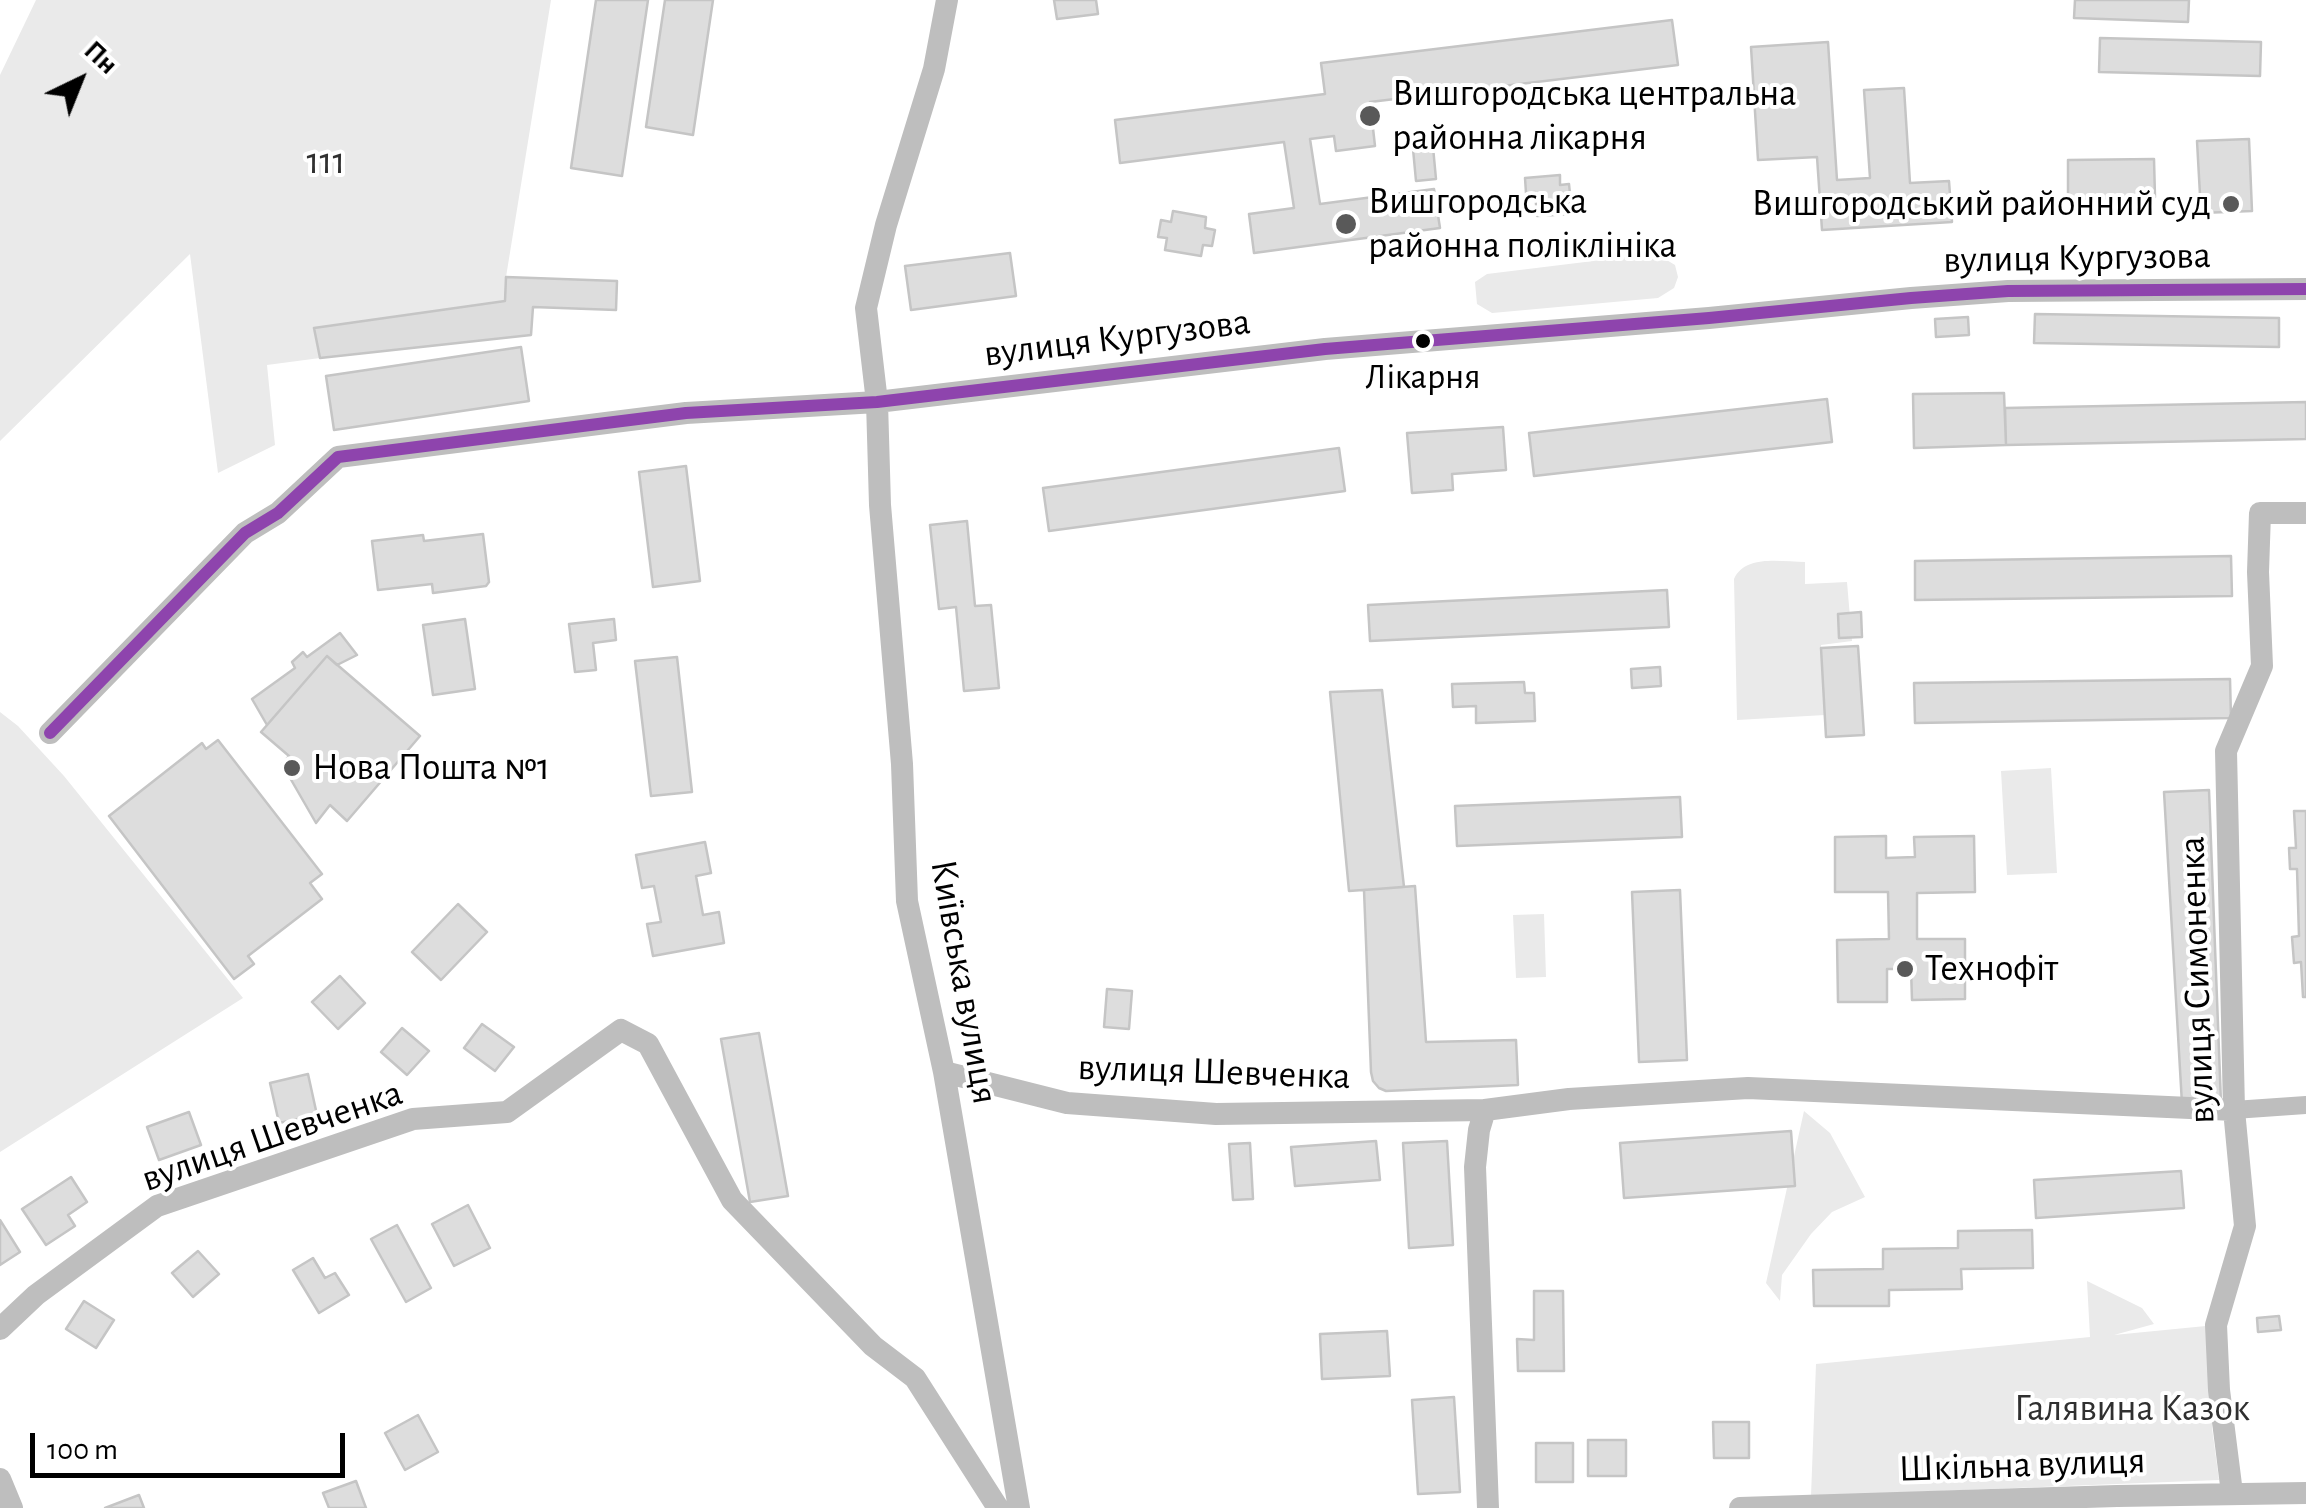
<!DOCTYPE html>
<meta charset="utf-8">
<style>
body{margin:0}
#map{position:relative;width:2306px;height:1508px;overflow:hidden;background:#fff;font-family:"Alegreya Sans",sans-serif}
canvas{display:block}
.north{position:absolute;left:30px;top:30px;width:100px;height:100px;-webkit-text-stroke:8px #fff;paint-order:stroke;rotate:43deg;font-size:28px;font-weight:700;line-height:40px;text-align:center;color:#000}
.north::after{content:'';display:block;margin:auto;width:35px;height:45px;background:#000;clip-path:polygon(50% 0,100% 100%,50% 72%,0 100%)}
.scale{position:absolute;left:30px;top:1433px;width:315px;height:45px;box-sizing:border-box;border:5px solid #000;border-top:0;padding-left:12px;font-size:30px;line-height:35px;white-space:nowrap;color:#000;-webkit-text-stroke:8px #fff;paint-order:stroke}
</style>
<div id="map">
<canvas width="2306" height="1508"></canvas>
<div class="north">Пн</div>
<div class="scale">100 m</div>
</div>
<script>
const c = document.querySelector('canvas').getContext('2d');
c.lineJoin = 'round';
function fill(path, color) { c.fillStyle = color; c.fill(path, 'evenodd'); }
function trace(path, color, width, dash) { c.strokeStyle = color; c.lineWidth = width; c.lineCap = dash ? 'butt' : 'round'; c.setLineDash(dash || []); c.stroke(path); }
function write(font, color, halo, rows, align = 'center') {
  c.font = font + ' "Alegreya Sans",sans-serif'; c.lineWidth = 8; c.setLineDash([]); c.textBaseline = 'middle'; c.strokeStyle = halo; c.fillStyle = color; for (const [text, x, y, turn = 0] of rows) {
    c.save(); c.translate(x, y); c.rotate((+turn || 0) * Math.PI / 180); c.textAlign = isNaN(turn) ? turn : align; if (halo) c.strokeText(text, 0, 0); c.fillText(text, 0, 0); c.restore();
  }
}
fill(new Path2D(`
 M36 0H551L506 277 505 301 315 328 320 358 267 365 275 445 218 473 190 254 0 441V75Z
 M1626 257 1665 259 1675 265 1678 277 1674 288 1658 298 1492 313 1477 304 1475 282 1487 274Z
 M1805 562V584L1847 582 1852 641 1821 645 1825 715 1737 720 1734 579C1745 554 1782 562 1805 562Z
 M0 712 18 726 64 776 243 998 0 1152Z
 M2051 768 2057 873 2007 875 2001 771Z
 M1544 914 1546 977 1516 978 1513 915Z
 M1804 1111 1830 1133 1865 1197 1832 1212 1811 1234 1782 1275 1780 1301 1766 1283Z
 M2087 1281 2142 1308 2154 1324 2114 1335 2216 1325 2212 1428 2219 1480 1811 1496 1816 1364 2090 1337Z`), '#eaeaea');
const building = new Path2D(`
 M596 0H648L622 176 571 168Z
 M665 0H713L693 135 646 127Z
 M1054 0H1096L1098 14 1057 19Z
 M2075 0H2189L2188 22 2074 18Z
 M1672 20 1678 65 1370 102 1375 146 1336 151 1334 136 1310 139 1320 204 1434 189 1440 228 1254 253 1249 214 1294 208 1284 142 1120 163 1115 120 1325 94 1321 63Z
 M2100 38 2261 42 2260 76 2099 72Z
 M1828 42 1837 180 1870 178 1864 90 1904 88 1910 183 1949 181 1952 222 1822 230 1817 157 1758 160 1751 47Z
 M2249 139 2252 211 2201 213 2197 141Z
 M1433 147 1436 179 1416 181 1413 149Z
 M2154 159 2155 197 2068 199V160Z
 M1560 175V185L1569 184 1572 214 1537 216 1535 192 1526 193 1525 178Z
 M1173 211 1206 217 1205 228 1215 230 1212 246 1203 245 1201 256 1165 250 1167 238 1158 237 1161 220 1171 222Z
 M1010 253 1016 296 911 310 905 266Z
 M506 277 617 281 616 310 533 307 531 335 320 358 314 328 505 301Z
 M2035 314 2279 318V347L2034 343Z
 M1968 317 1969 335 1936 337 1935 319Z
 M521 347 529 401 334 430 326 376Z
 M2004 393 2006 445 1914 448 1913 394Z
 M1827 399 1832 442 1534 476 1529 433Z
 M2306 402V439L2006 445 2005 408Z
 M1503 427 1506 470 1452 474 1453 490 1412 493 1407 433Z
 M1339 448 1345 491 1049 531 1043 488Z
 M686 466 700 581 653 587 639 472Z
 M967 521 975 606 991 605 999 688 964 691 956 607 939 609 930 525Z
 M483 534 489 582 486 586 433 593 432 584 378 590 372 541 423 535 424 541Z
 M2231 556 2232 596 1915 600V561Z
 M1667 590 1669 627 1370 641 1368 605Z
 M1861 612 1862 637 1839 638 1838 614Z
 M465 619 475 689 433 695 423 625Z
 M614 619 616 640 593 643 596 670 575 672 569 624Z
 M340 633 357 655 337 665 327 656 267 725 252 699 295 668 292 662 303 652 307 657Z
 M1858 646 1864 735 1826 737 1821 648Z
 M327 656 420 736 347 821 330 805 316 823 282 764 289 756 261 732Z
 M677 657 692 792 651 796 635 661Z
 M1660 667 1661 686 1632 688 1631 669Z
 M2230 679 2231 718 1915 723 1914 683Z
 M1524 682 1525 693H1534L1535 721 1476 723V706L1453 707 1452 684Z
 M1382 690 1404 887 1349 891 1330 692Z
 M218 740 322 874 310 883 322 899 248 956 254 964 234 979 109 816 202 743 206 749Z
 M2209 790 2221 1103 2182 1104 2164 792Z
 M1680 797 1682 837 1457 846 1455 806Z
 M2294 811H2306V997H2303L2301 962 2294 963 2292 937 2299 936 2297 869H2290L2289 848H2296Z
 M1886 836V858L1915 857 1914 837 1974 836 1975 892 1917 893V939H1965V999L1912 1000 1911 969H1887V1002H1838L1837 940 1889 939 1888 892H1835V837Z
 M705 842 711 873 696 876 703 915 719 912 724 943 653 956 647 924 661 922 654 886 642 888 636 855Z
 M1415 886 1426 1042 1516 1040 1518 1085 1386 1091 1379 1088 1373 1081 1371 1072 1364 890Z
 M1680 890 1687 1060 1639 1062 1632 892Z
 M458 904 487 932 441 980 412 952Z
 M340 976 365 1003 338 1029 312 1002Z
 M1107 989 1132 991 1129 1029 1104 1027Z
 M482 1024 514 1047 495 1071 464 1048Z
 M402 1028 429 1051 407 1075 381 1052Z
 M759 1033 788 1196 750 1202 721 1039Z
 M308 1074 317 1115 279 1123 270 1083Z
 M189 1112 201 1145 159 1160 147 1127Z
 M1791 1131 1795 1186 1624 1198 1620 1143Z
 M1376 1141 1380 1180 1295 1186 1291 1147Z
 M1447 1141 1453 1245 1409 1248 1403 1143Z
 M1250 1143 1253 1199 1233 1200 1229 1144Z
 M2181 1171 2184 1208 2036 1218 2034 1180Z
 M71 1177 87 1202 68 1215 75 1226 46 1245 22 1209Z
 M468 1205 490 1248 454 1266 432 1224Z
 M0 1220 20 1252 0 1265Z
 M397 1225 431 1288 406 1302 371 1239Z
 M2032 1230 2033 1268 1961 1269 1962 1289 1889 1290V1306H1814L1813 1270 1883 1269V1249L1958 1248V1231Z
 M198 1251 219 1274 193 1297 172 1273Z
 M313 1258 325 1278 335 1273 349 1295 319 1313 293 1270Z
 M1534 1291H1563L1564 1371H1518L1517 1339 1534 1340Z
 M84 1301 114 1320 96 1348 66 1329Z
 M2279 1316 2281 1330 2258 1332 2257 1318Z
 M1387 1331 1390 1376 1322 1379 1320 1334Z
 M1454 1397 1460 1492 1418 1494 1412 1400Z
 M418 1415 438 1452 405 1470 385 1433Z
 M1713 1422H1749V1458H1714Z
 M1588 1440H1626V1476H1588Z
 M1536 1443H1573V1482H1536Z
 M356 1481 366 1508H329L323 1493Z
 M139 1495 144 1508H105Z`);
fill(building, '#ddd');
trace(building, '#c5c5c5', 2.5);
trace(new Path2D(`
 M2234 1110 2306 1105`), '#bebebe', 18);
trace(new Path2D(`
 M947 0 934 69 886 225 866 308 877 402 880 505 902 764 907 901 944 1072 1019 1508
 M50 733 245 533 278 513 338 457 606 423 686 413 877 402 1325 349 1709 318 1911 298 2008 291 2306 289
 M944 1072 1067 1103 1216 1114 1485 1110
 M0 1329 36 1295 157 1206 413 1119 507 1112 621 1030 648 1044 732 1200 873 1346 915 1378 998 1508
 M0 1479 12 1508
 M2232 1493 2219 1390 2216 1325 2245 1226 2234 1110 2226 751 2262 666 2258 572 2260 513H2306
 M1488 1508 1475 1167 1479 1130 1485 1110 1569 1099 1748 1088 2234 1110
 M1740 1508 2117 1496 2306 1493`), '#bebebe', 22);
trace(new Path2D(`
 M50 733 245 533 278 513 338 457 606 423 686 413 877 402 1325 349 1709 318 1911 298 2008 291 2306 289`), '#8e44ad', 12);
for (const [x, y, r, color] of [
 [1370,116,12,"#595959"],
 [2231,204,10,"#595959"],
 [1346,224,12,"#595959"],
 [1423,341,9,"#000"],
 [292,768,10,"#595959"],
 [1905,969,10,"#595959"]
]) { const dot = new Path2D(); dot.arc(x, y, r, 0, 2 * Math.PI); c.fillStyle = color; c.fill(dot); trace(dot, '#fff', 4); }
write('36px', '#000', '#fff', [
 ["Лікарня",1423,377]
]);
write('38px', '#000', '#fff', [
 ["Вишгородська центральна",1392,94],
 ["районна лікарня",1392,138],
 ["Вишгородська",1368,202],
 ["районна поліклініка",1368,246],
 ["Вишгородський районний суд",2211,204,"right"],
 ["Нова Пошта №1",312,768],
 ["Технофіт",1925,969]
], 'left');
write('38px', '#303030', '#fff', [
 ["111",326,162],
 ["Галявина Казок",2132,1409]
]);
write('38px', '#000', '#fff', [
 ["вулиця Кургузова",2077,258,-1],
 ["вулиця Кургузова",1117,338,-7],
 ["вулиця Симоненка",2197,980,-92],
 ["Київська вулиця",964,982,80],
 ["вулиця Шевченка",1214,1072,2],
 ["вулиця Шевченка",272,1136,-19],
 ["Шкільна вулиця",2022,1465,-2]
]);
</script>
